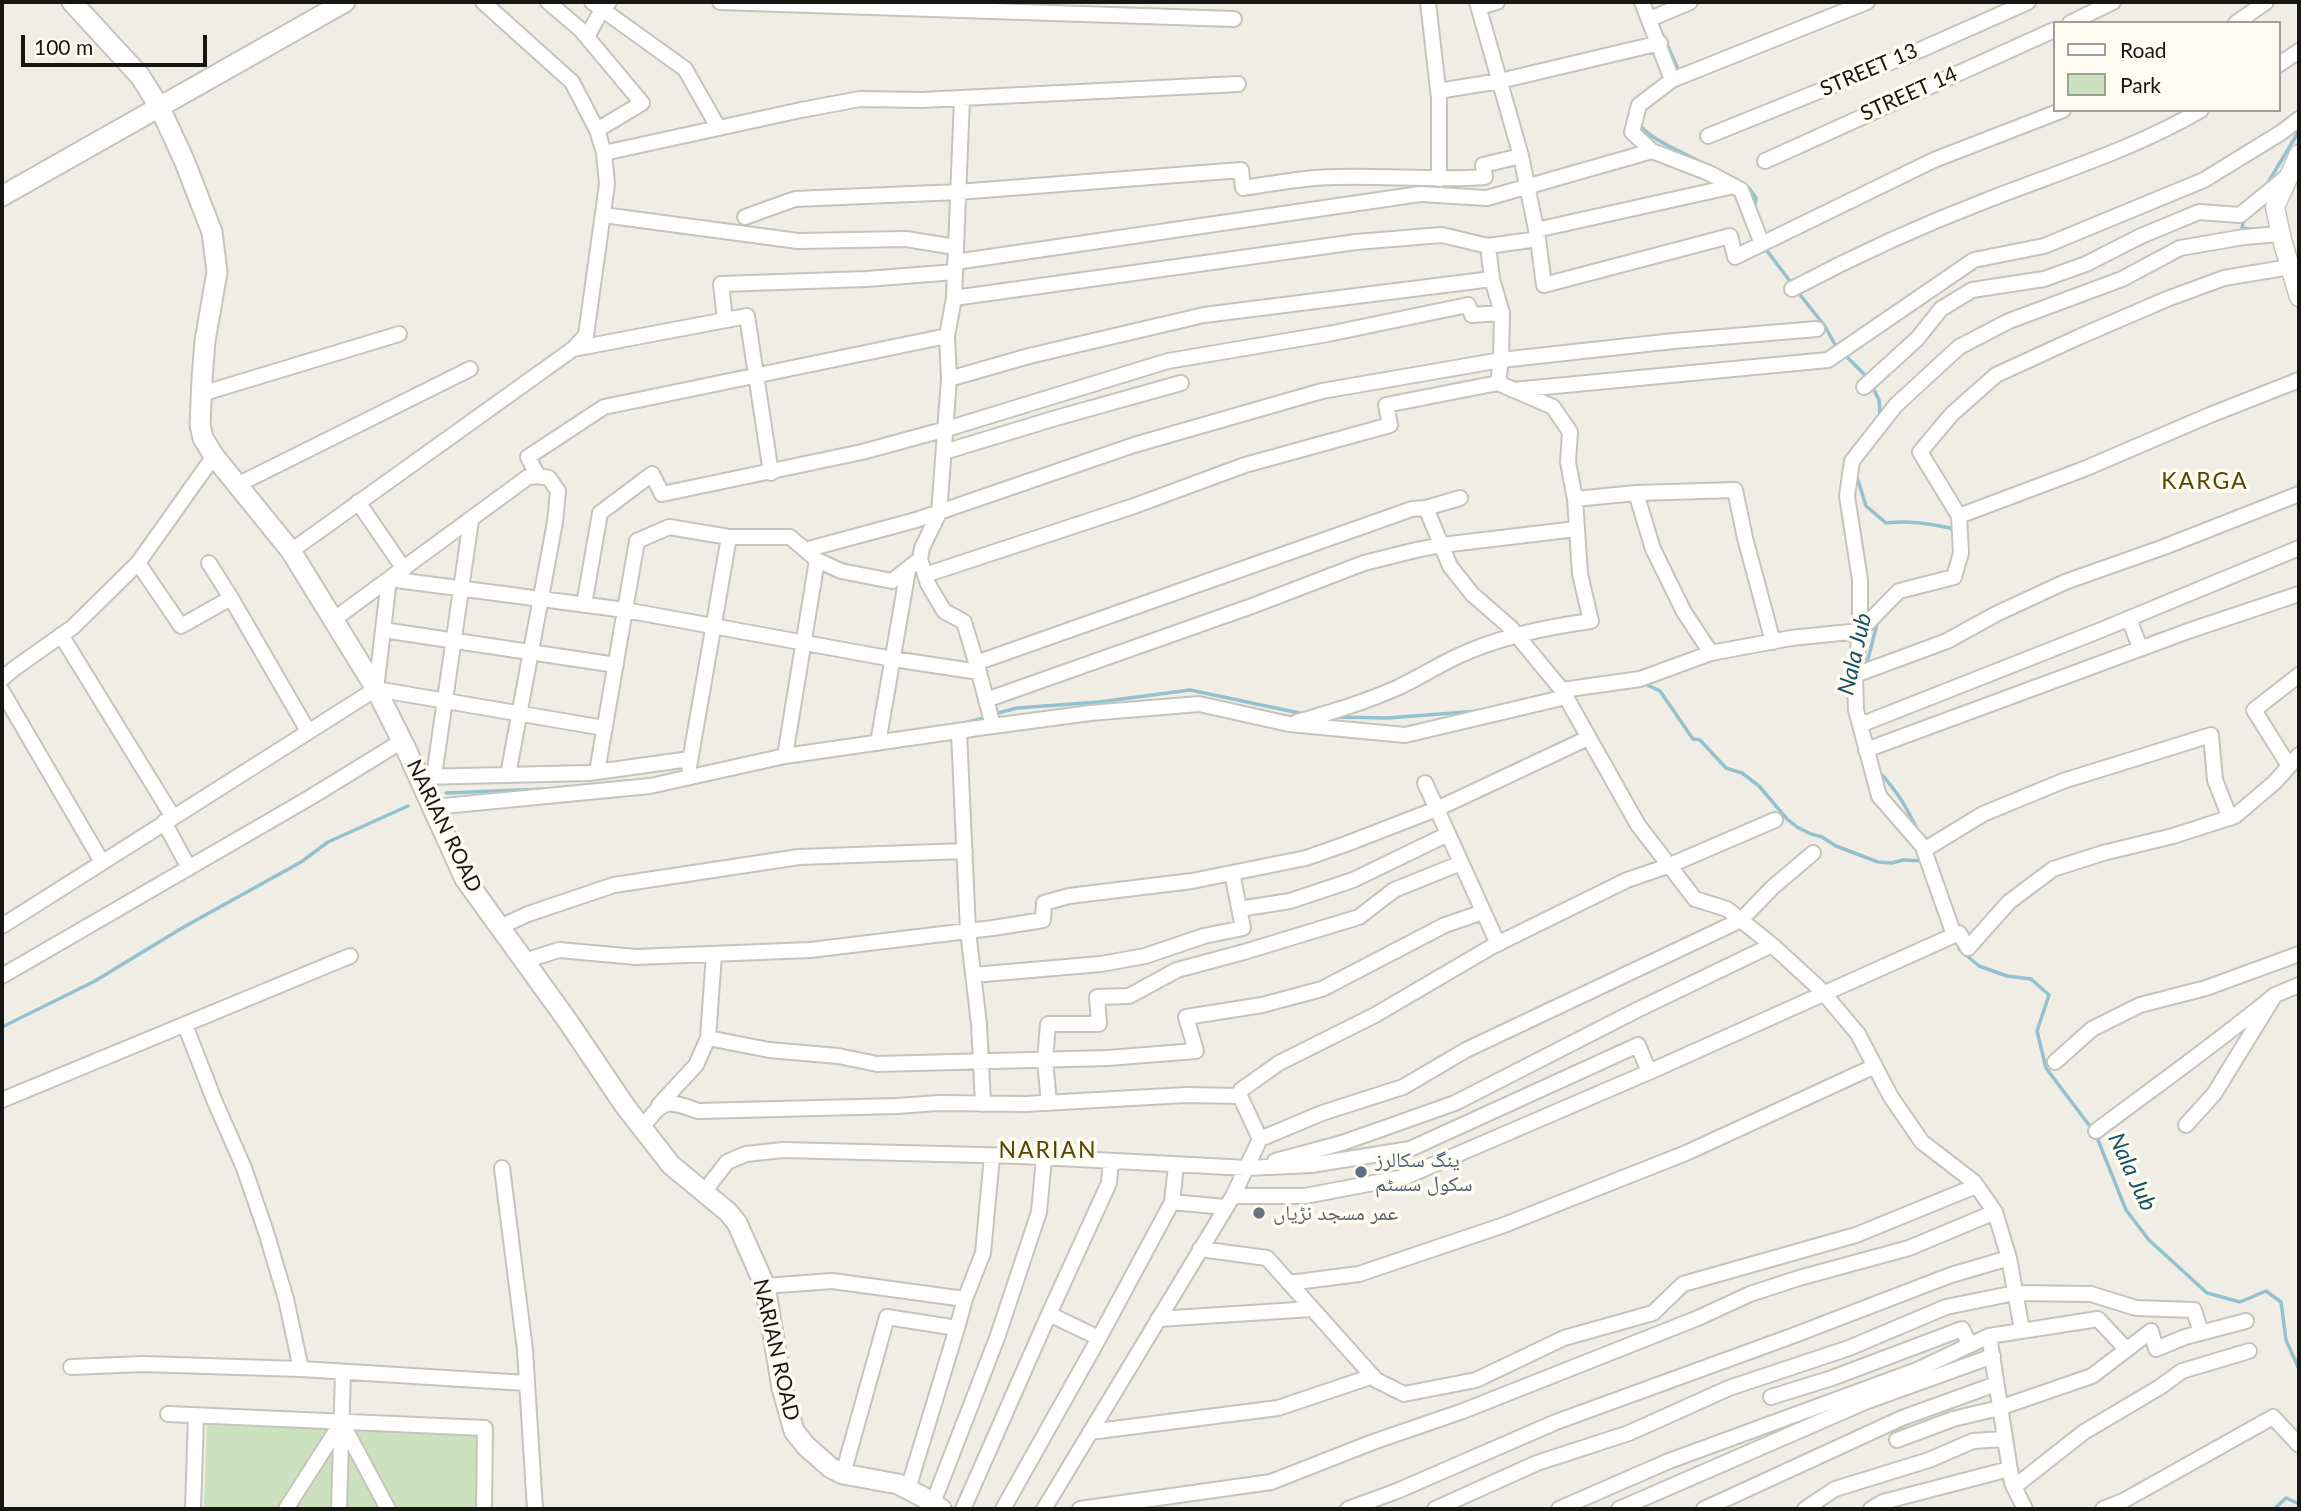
<!DOCTYPE html>
<meta charset="utf-8">
<style>
body{margin:0}
#map{position:relative;width:2301px;height:1511px;overflow:hidden;background:#f0eee4;font-family:Lato,sans-serif}
canvas{display:block}
.frame{position:absolute;inset:0;border:4px solid #161612;pointer-events:none}
.legend{position:absolute;left:2053px;top:21px;width:228px;height:91px;box-sizing:border-box;background:#fefcf1;border:2px solid #a1a098;margin:0;padding:9px 12px;list-style:none;font-size:21px;color:#161612}
.legend li{display:flex;align-items:center;gap:14px;height:35px}
.legend b{width:35px;border:2px solid #a1a098}
.scale{position:absolute;left:21px;top:35px;width:186px;height:32px;box-sizing:border-box;border:4px solid #161612;border-top:0;padding-left:9px;font-size:21px;line-height:24px;white-space:nowrap;color:#161612;-webkit-text-stroke:5px #fefcf1;paint-order:stroke}
</style>
<div id="map">
<canvas width="2301" height="1511"></canvas>
<div class="frame"></div>
<ul class="legend">
<li><b style="height:9px;background:#fff"></b>Road</li>
<li><b style="height:19px;background:#cce1be"></b>Park</li>
</ul>
<div class="scale">100 m</div>
</div>
<script>
const c = document.querySelector('canvas').getContext('2d');
c.lineJoin = 'round';
function fill(path, color) { c.fillStyle = color; c.fill(path, 'evenodd'); }
function trace(path, color, width, dash) { c.strokeStyle = color; c.lineWidth = width; c.lineCap = dash ? 'butt' : 'round'; c.setLineDash(dash || []); c.stroke(path); }
function write(font, color, halo, rows, align = 'center') {
  c.font = font + ' Lato,"Noto Naskh Arabic",sans-serif'; c.lineWidth = 7; c.setLineDash([]); c.textBaseline = 'middle'; c.strokeStyle = halo; c.fillStyle = color; for (const [text, x, y, turn = 0] of rows) {
    c.save(); c.translate(x, y); c.rotate((+turn || 0) * Math.PI / 180); c.textAlign = isNaN(turn) ? turn : align; if (halo) c.strokeText(text, 0, 0); c.fillText(text, 0, 0); c.restore();
  }
}
fill(new Path2D(`
 M207 1417 493 1425 491 1509H204Z`), '#cce1be');
trace(new Path2D(`
 M1660 29 1678 69 1674 72
 M1639 123C1648 140 1688 154 1706 165
 M1743 185 1749 188 1756 198 1754 210
 M2266 186 2299 131
 M2244 218 2242 228 2255 230
 M1764 247 1793 285
 M1797 291 1824 325 1837 348
 M1843 353 1867 377
 M1871 384 1879 400 1880 416
 M1860 440 1875 421
 M1856 474 1866 506 1886 523C1908 520 1929 524 1951 528L1955 534
 M1866 667 1878 620
 M1643 683 1660 691 1693 739 1700 740 1726 768 1742 773 1759 786 1787 819 1797 827 1811 834 1822 837 1836 846 1878 862 1892 863 1903 860 1924 861
 M994 714 1017 708 1099 702 1190 690 1304 714
 M1336 717 1388 718 1479 711
 M961 724 987 717
 M1878 771C1896 789 1907 808 1918 831
 M446 793 546 789
 M1956 940 1960 950 1979 966 2007 976 2031 979 2049 995 2037 1031 2046 1068 2092 1129
 M2 1027 95 981 182 928 301 862 328 842 408 806
 M2096 1135 2126 1210 2149 1240 2207 1293 2240 1302 2266 1291 2281 1302 2286 1340 2299 1369
 M2274 1509 2286 1498 2299 1504`), '#92c1d2', 3.5);
const minor = new Path2D(`
 M548 2 581 30 642 103 597 130
 M592 2 685 69 718 127
 M720 2 1234 19
 M1428 2 1439 98V179
 M1477 2 1521 156 1538 239 1544 285 1730 236 1735 257 1934 160 2063 110
 M1642 2 1672 80 1639 105 1632 132 1652 151 1709 173 1741 190 1762 244
 M1479 7 1497 2
 M1650 19 1690 2
 M2070 23 2113 2
 M2236 23 2266 2
 M587 37 606 2H609
 M2278 65 2299 51
 M1672 80 1867 2
 M1438 91 1500 81 1660 43
 M1708 136 1911 54 2028 2
 M604 153 801 110 860 99 922 100 1238 84
 M1765 161 2054 30
 M603 215 798 241 906 239 955 247
 M745 217 795 199 958 192 1241 170 1243 188C1273 184 1304 177 1334 177 1384 175 1434 181 1485 177L1483 165 1521 156
 M1536 230 1734 186
 M1488 246 1538 239
 M955 262 1420 194 1487 198 1652 151
 M1792 289C1856 255 1922 225 1990 199 2062 171 2134 149 2201 110
 M954 298 962 98
 M725 320 721 284 867 279 955 272
 M947 336 954 298 1356 242 1442 235 1488 246 1492 279 1502 313 1501 360 1498 383 1553 407 1570 432 1568 462 1575 499 1580 574 1591 621C1546 627 1498 637 1456 657 1437 666 1418 678 1399 687 1366 702 1331 712 1297 722
 M573 349 747 316 771 473
 M949 379 1029 356 1204 315 1492 279
 M1864 387 1917 339 1941 309 1972 290 2044 279 2086 264 2141 236 2199 212 2240 215 2289 175
 M1513 390 1828 360 1974 260 2044 246 2204 180 2282 132 2299 119
 M201 394 399 334
 M944 452 1056 418 1181 383
 M538 476 528 457 604 407 947 336 949 379 939 513 922 548 920 559 928 584 944 611 964 622 979 672 993 726 1090 713 1199 704 1289 724 1405 735 1566 697
 M237 485 470 369
 M1636 493 1735 490 1745 538 1773 642
 M1575 499 1636 493 1653 549 1684 612 1711 653 1791 638 1860 631V580L1847 496 1852 461 1896 405 1959 347 2009 321 2122 279 2180 248 2244 237 2280 234
 M358 502 404 569
 M1426 508 1450 566 1472 594 1510 627 1562 690 1638 825 1695 899 1727 909 1772 945 1821 990 1858 1034 1891 1097 1922 1142 1974 1182 1995 1212 2009 1258 2022 1330
 M1959 516 1920 452 1952 414 1996 375 2081 336 2167 299 2224 278 2290 267
 M805 550 916 520 1134 445 1322 391 1501 360 1674 341 1817 329
 M291 551 573 349 586 335 607 184 604 153 597 130 572 82 483 2
 M138 563 181 626 231 598 308 731
 M209 563 231 598
 M925 575 1134 506 1245 465 1390 425 1386 405 1498 383
 M584 605 600 513 652 474 662 494 862 452 950 428 1168 361 1328 334 1468 305 1472 315 1502 313
 M2129 618 2140 648
 M333 620 528 477 538 476 549 478 558 491 555 522 508 775
 M61 635 173 817
 M976 663 1412 509 1426 508 1460 498
 M616 665 383 630 389 579 625 610 637 541 669 527 729 537H790L817 560 841 571 892 581 920 559
 M1855 675 1947 641 1996 614 2065 582 2164 547 2299 494
 M2 679 15 668 73 627 138 563 214 456
 M376 689 383 630
 M1562 690 1640 679 1711 653
 M2 691 102 862
 M986 700 1252 606 1364 563 1416 550 1442 545 1576 529
 M1860 725 2101 630 2299 548
 M959 732 968 931 979 1024 983 1104
 M878 743 908 570
 M1866 750 2191 630 2299 594
 M785 756 817 560
 M2289 766 2254 710 2299 675
 M689 767 729 537
 M597 772 625 610 893 659 979 672
 M434 776 471 520
 M419 777 589 773 690 759
 M1425 783 1498 944
 M433 807 650 786 785 756 999 725
 M164 822 189 868
 M1925 849 1879 796 1856 710 1855 675 1860 631 1886 604 1899 591 1954 577 1961 553 1959 516 2084 469 2210 415 2299 380
 M1239 909 1290 901 1353 880 1448 834
 M2 926 376 689 604 728
 M500 927 528 914 614 885 799 857 965 851
 M1954 935 1924 850 1983 814 2063 781 2211 735 2215 780 2230 818
 M524 961 559 950 636 957 810 950 993 928 1043 920 1044 903 1069 896 1192 881 1306 858 1346 844 1439 808 1588 738
 M973 975 1101 964 1145 956 1204 936 1243 928 1232 873
 M2 976 311 797 402 741
 M185 1025 215 1102 244 1168 266 1232 286 1299 301 1369
 M708 1038 769 1050 838 1056 877 1064 1108 1058 1196 1051 1186 1017 1262 1005 1322 989 1445 925 1483 912
 M2055 1062 2092 1029 2140 1005 2206 988 2299 954
 M1649 1072 1959 933 1968 948 2009 902 2053 869 2103 853 2173 836 2235 816 2275 782 2299 755
 M2 1100 350 956
 M1049 1103 1045 1060 1048 1024H1099L1097 997 1129 996 1177 970 1244 952 1359 917 1394 890 1461 863
 M659 1105 696 1065 708 1038 714 954
 M2186 1125 2214 1094 2275 995 2299 985
 M642 1128C663 1100 665 1099 698 1111L897 1106 939 1103 1026 1104 1186 1095 1240 1096
 M2096 1131C2156 1086 2217 1043 2275 995
 M1260 1139 1322 1113 1403 1087 1466 1050 1741 920 1773 887 1813 853
 M1275 1161 1342 1143 1455 1103 1637 1010 1772 945
 M502 1168 525 1350 535 1509
 M704 1192 727 1162 746 1154 783 1150 1021 1156 1247 1168 1311 1165 1410 1149 1638 1045 1649 1072 1405 1177 1305 1196H1233
 M1172 1202 1176 1165
 M1200 1249 1267 1258 1376 1380 1404 1394 1476 1380 1564 1338 1653 1313 1683 1284 1856 1235 1976 1186
 M1289 1283 1359 1274 1504 1225 1686 1153 1875 1066
 M765 1286 832 1281 965 1299 957 1328
 M965 1299 983 1253 992 1156
 M1049 1314 1109 1183 1111 1161
 M1158 1319 1312 1309
 M1989 1336 2012 1483 2025 1509
 M1099 1338 1172 1202 1225 1207
 M71 1367 143 1364 301 1369 526 1383
 M1771 1397 1832 1378 1962 1329 1970 1345
 M168 1414 485 1428 484 1509
 M342 1423 388 1509
 M1090 1432 1278 1408 1373 1376
 M1897 1440 1953 1419 1999 1408 2092 1376 2151 1331 2156 1349 2185 1337 2246 1321
 M843 1474 887 1317 957 1328 908 1489
 M2014 1487 2084 1432 2160 1387 2182 1371 2249 1351
 M933 1503 997 1338 1039 1212 1044 1158
 M193 1509 196 1416
 M286 1509 341 1423
 M339 1509 343 1372
 M963 1509 1049 1314 1099 1338 1003 1509
 M1044 1509 1233 1196 1260 1139 1240 1096 1241 1090 1279 1063 1375 1015 1493 946 1627 880 1668 866 1775 820
 M1080 1509 1271 1482 1373 1442 1463 1411 1698 1318 1750 1294 1799 1278 1909 1248 1995 1212
 M1348 1509 1397 1491 1556 1422 1792 1336 1951 1275 2009 1258
 M1435 1509 1537 1463 1629 1433 1729 1388 1849 1348 1946 1307 2015 1293 2091 1294 2136 1308 2194 1310 2201 1333
 M1559 1509 1669 1461 1917 1370 1989 1336 2098 1319 2126 1349
 M1619 1509 1865 1402 1993 1356
 M1704 1509 1902 1418 1996 1384
 M1805 1509 1835 1489 1929 1460 1973 1441 2004 1439
 M1871 1509 1883 1502 2009 1469
 M2103 1509 2123 1501 2273 1417 2299 1445`);
const tertiary = new Path2D(`
 M2299 154 2275 207 2282 240 2299 297`);
const secondary = new Path2D(`
 M72 2 140 76 160 108 184 160 212 232 217 272 205 341 202 379 200 425 203 438 214 456 291 551 376 689 406 749 465 879 567 1020 625 1106 671 1165 728 1212 737 1223 765 1286 782 1388 794 1431 806 1446 831 1468 843 1474 898 1484 923 1497 941 1509
 M2 196 345 2`);
trace(minor, '#c6c4ba', 18);
trace(tertiary, '#c6c4ba', 21);
trace(secondary, '#c6c4ba', 23);
trace(minor, '#fff', 14);
trace(tertiary, '#fff', 18);
trace(secondary, '#fff', 19);
for (const [x, y, r, color] of [
 [1361,1172,7,"#5c6f8a"],
 [1259,1213,7,"#6b7280"]
]) { const dot = new Path2D(); dot.arc(x, y, r, 0, 2 * Math.PI); c.fillStyle = color; c.fill(dot); trace(dot, '#fefcf1', 2.5); }
write('21px', '#161612', '#fefcf1', [
 ["STREET 13",1869,70,-23],
 ["STREET 14",1909,94,-24],
 ["NARIAN ROAD",444,826,64],
 ["NARIAN ROAD",776,1350,77]
]);
write('21px', '#4e5e75', '#fefcf1', [
 ["ینگ سکالرز",1375,1160],
 ["سکول سسٹم",1375,1184]
], 'left');
write('21px', '#5b616d', '#fefcf1', [
 ["عمر مسجد نڑیاں",1273,1213]
], 'left');
c.letterSpacing = '2px';
write('23px', '#5a4604', '#fefcf1', [
 ["KARGA",2205,482],
 ["NARIAN",1048,1151]
]);
c.letterSpacing = '0px';
write('italic 23px', '#165367', '#fefcf1', [
 ["Nala Jub",1855,654,-77],
 ["Nala Jub",2132,1172,65]
]);
</script>
